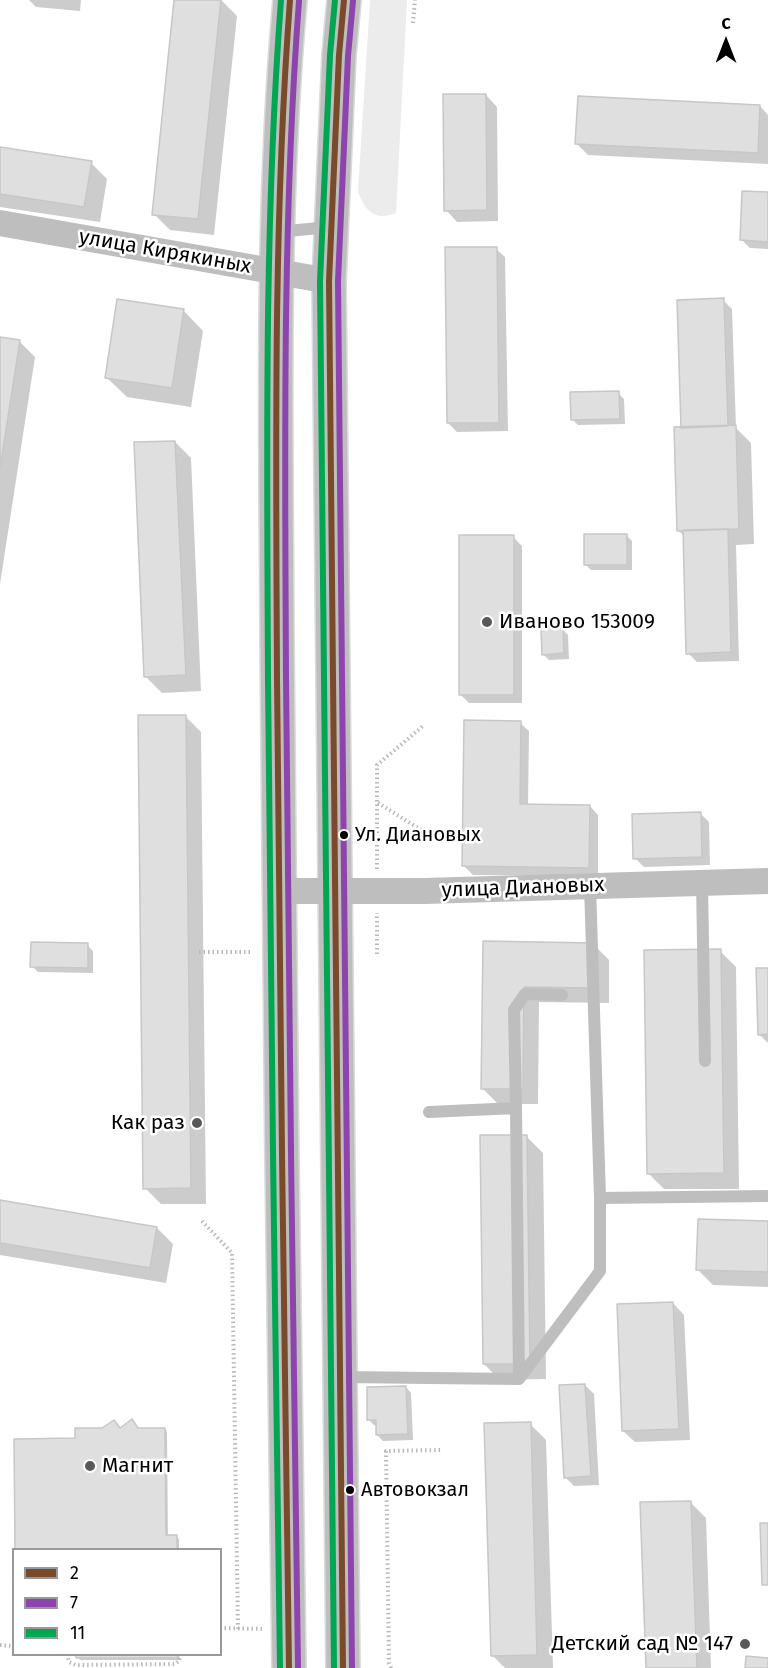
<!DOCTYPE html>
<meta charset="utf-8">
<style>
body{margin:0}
#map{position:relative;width:768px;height:1668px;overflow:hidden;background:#fff;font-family:"Fira Sans",sans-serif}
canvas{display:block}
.legend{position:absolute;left:12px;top:1548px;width:210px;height:108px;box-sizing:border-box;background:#fff;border:2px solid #999;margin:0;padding:8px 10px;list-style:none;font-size:18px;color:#000}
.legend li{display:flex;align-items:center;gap:12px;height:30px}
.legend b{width:30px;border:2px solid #999}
.north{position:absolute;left:696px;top:12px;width:60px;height:60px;-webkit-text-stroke:4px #fff;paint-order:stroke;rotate:0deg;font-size:16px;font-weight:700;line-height:24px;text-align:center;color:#000}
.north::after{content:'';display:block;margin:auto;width:21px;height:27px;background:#000;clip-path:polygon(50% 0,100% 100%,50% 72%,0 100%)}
</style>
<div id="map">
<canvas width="768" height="1668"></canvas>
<ul class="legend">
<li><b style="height:8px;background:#7a4b2a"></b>2</li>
<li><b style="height:8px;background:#8e44ad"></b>7</li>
<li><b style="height:8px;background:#00a651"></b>11</li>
</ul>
<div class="north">С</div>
</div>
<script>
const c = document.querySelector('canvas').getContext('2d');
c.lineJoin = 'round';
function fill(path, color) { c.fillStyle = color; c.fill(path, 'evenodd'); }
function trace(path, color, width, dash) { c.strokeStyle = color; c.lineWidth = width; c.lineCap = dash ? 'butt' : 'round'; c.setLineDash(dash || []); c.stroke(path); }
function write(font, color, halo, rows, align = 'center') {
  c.font = font + ' "Fira Sans",sans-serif'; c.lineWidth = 5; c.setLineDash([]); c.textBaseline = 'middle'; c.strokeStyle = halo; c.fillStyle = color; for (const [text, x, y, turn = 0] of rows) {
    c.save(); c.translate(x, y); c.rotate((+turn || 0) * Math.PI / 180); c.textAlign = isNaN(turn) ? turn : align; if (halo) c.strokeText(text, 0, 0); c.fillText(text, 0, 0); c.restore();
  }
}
fill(new Path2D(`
 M370 0H407L396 213C375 222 364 210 358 191Z`), '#ececec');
fill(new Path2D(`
 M29 0H81L80 11 36 7Z
 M176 0H221L237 16 214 235 170 230 154 214Z
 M486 95 497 107 498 221 457 222 446 210Z
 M760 106 768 115V164L588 155 577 144Z
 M0 148 91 163 107 179 100 222 0 207Z
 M768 194V249L750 248 742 240Z
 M496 249 505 257 508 431 457 432 448 423Z
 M723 300 732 309 736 428 751 443 754 544 736 545 739 661 697 662 688 653 685 537 678 530 683 428Z
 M183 310 203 331 191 407 127 397 106 377Z
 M0 339 19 341 35 357 0 584Z
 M618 393 624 399 625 424 578 425 572 419Z
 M175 442 191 458 201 691 162 693 146 677Z
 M626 535 632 541V570H591L586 565Z
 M513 537 522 546V703H469L460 694Z
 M562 629 568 635 569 659 549 660 543 654Z
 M185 716 201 732 206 1204H161L145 1188Z
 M520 723 529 731 528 806H590L598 815V876L473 875 464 866Z
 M700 813 709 822 710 865 644 867 635 858Z
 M484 943 593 944 609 960V1003L539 1002 538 1104H498L482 1088Z
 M87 945 93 951V973L38 972 32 966Z
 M720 951 736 967 739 1189H664L648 1173Z
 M768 969V1043L759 1034Z
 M527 1137 543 1153 546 1379 500 1380 484 1364Z
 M0 1202 157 1228 173 1244 166 1283 0 1255Z
 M768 1223V1287L713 1285 697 1269Z
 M673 1303 684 1315 690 1440 635 1442 623 1431Z
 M585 1385 594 1394 599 1485 574 1486 566 1478Z
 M406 1387 411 1393 413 1440 383 1441 377 1435V1425L375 1426 369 1420Z
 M530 1424 546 1440 553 1668H505L493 1656Z
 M120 1429H165L167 1432 168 1536H176L179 1539V1550H16L76 1440Z
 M690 1502 706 1518 711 1668H647Z
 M77 1654H179L180 1660H80Z`), '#0003');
const building = new Path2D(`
 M174 0H221L198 219 152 215Z
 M443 94H486L487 210 444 211Z
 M578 96 760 105 758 153 575 144Z
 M0 147 92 161 84 207 0 194Z
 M742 191 768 192V242L740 240Z
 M445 247H497L499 423H447Z
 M724 298 728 426 681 428 677 300Z
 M117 299 184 309 172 388 105 378Z
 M0 337 20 340 0 468Z
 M619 391 620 419 571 420 570 392Z
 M736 425 739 529 677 531 674 427Z
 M175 441 186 675 144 677 134 442Z
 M728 529 731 652 686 654 683 530Z
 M584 534H627V565H584Z
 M459 535H514V695H459Z
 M563 628 564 653 542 655 541 629Z
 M138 715H186L191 1188 143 1189Z
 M464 720 521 721 520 804 590 805 589 868 462 866Z
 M701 812 702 857 633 859 632 814Z
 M483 941 594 943 593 988 524 987 523 1089H481Z
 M31 942 88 943V968L30 967Z
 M721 949 724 1173 647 1174 644 950Z
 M756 968H768V1034L758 1035Z
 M480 1135H527L530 1364H483Z
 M0 1200 157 1227 150 1268 0 1243Z
 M698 1219 768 1221V1272L696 1270Z
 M673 1302 679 1429 622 1431 617 1304Z
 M585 1384 591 1476 564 1478 559 1385Z
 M406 1386 408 1434 376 1435V1420H367V1387Z
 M132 1419 138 1428H165L166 1535H177V1550H15L14 1439 75 1438V1428H102L114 1420 120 1428Z
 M531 1422 537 1655 491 1656 484 1423Z
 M691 1501 697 1668H646L640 1502Z
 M760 1523H768V1585H762Z
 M76 1654H178V1658H76Z
 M746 1656 768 1658V1668H745Z`);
fill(building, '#dfdfdf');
trace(building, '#c7c7c7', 1.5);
const highway = new Path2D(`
 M289 1668C285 1324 278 981 277 637 276 424 271 212 290 0
 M343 1668 329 281 339 55 344 0`);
trace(highway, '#dbdbdb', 36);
trace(new Path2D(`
 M413 23 415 0
 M378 803 423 831
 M377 869V765L423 726
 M199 952H252
 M377 954V913
 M202 1221 232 1253 238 1629
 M220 1628 263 1629
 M0 1645 14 1646
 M67 1654 69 1662 76 1665 175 1664 179 1661 181 1654
 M391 1668 389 1663 386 1451 441 1450`), '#b9b9b9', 4, [1.5, 3]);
trace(new Path2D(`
 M278 232 329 227
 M702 883 705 1061
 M590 886 600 1198 768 1196
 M429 1112 516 1108 514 1010 525 994 562 995
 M341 1377 519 1379 516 1108
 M519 1379 600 1271V1198`), '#bebebe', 12);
trace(new Path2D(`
 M0 223 329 281
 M278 891H424L768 881`), '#bebebe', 26);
trace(highway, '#bebebe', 33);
trace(new Path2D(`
 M289 1668C285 1338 279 1009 277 679 276 452 273 226 290 0
 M343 1668 329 281 339 55 344 0`), '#7a4b2a', 6);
trace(new Path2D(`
 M298 1668C294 1338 288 1009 286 679 285 453 282 227 299 1
 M352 1668 338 281 348 56 353 1`), '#8e44ad', 6);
trace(new Path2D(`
 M280 1668C276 1338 270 1009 268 679 267 452 264 226 281 0
 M334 1668 320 281 330 55 335 0`), '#00a651', 6);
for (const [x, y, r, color] of [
 [487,622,6,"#595959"],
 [344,835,5,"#000"],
 [197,1123,6,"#595959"],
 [90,1466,6,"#595959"],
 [350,1490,5,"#000"],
 [745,1644,6,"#595959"]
]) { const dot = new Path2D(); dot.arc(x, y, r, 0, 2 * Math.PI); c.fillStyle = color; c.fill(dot); trace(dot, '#fff', 2); }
write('20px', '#000', '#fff', [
 ["Ул. Диановых",355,835],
 ["Автовокзал",361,1490]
], 'left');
write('21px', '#000', '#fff', [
 ["улица Кирякиных",165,252,10],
 ["улица Диановых",523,888,-2]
]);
write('21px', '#000', '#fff', [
 ["Иваново 153009",499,622],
 ["Как раз",185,1123,"right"],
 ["Магнит",102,1466],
 ["Детский сад № 147",733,1644,"right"]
], 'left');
</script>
